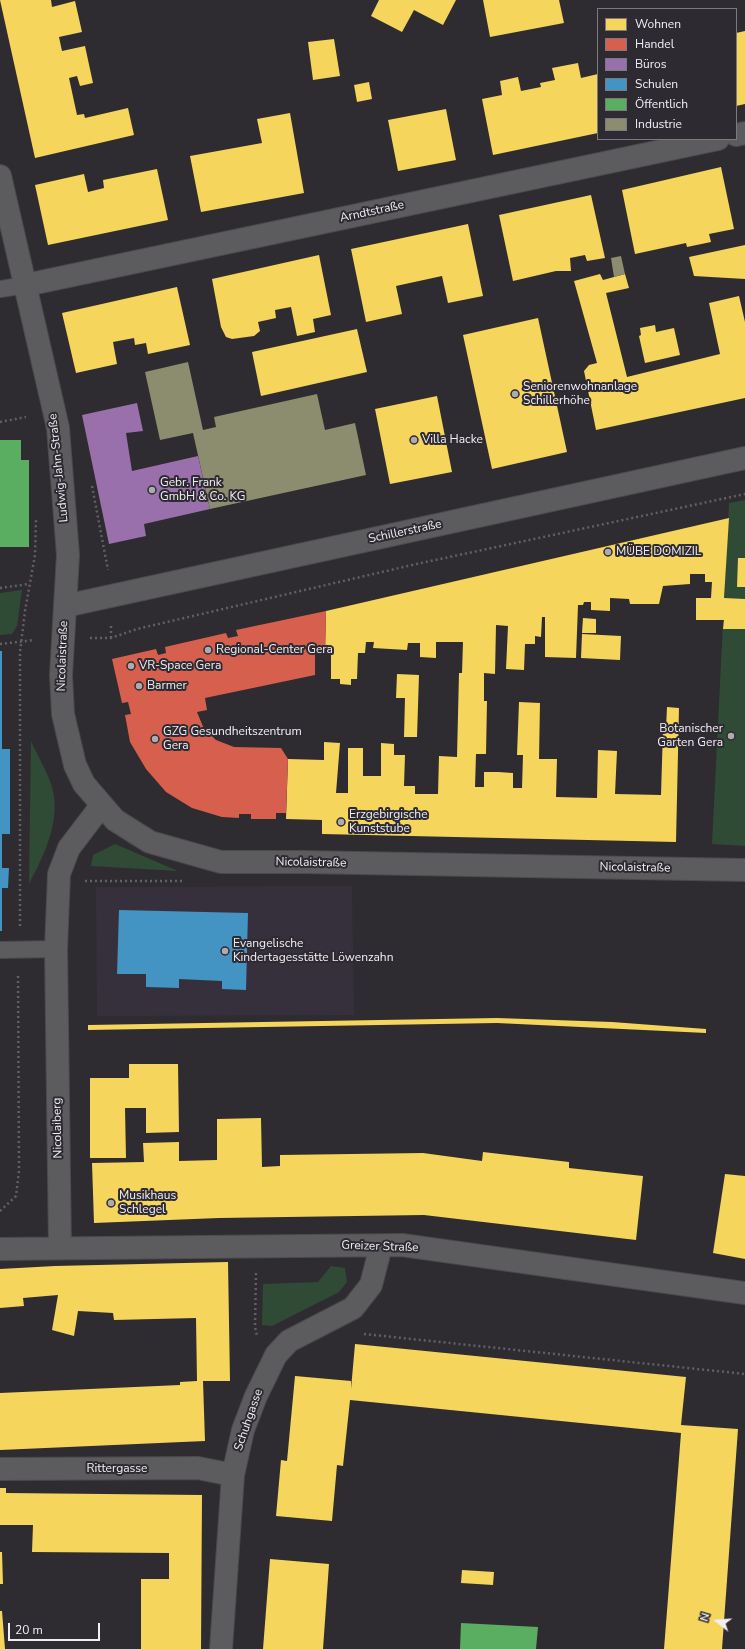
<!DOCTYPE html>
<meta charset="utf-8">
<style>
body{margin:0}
#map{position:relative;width:745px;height:1649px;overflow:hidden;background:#2e2c30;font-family:"Nunito Sans",sans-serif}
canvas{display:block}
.legend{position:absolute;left:597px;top:8px;width:140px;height:132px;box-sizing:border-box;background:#2e2a32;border:1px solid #7c7980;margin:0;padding:5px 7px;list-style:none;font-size:12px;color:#f1eff4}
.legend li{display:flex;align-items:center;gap:8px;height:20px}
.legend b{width:20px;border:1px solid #7c7980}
.north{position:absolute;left:697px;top:1601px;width:40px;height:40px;-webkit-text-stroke:3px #2e2a32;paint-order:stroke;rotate:287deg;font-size:11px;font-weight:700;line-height:16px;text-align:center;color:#f1eff4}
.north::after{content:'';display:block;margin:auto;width:14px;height:18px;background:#f1eff4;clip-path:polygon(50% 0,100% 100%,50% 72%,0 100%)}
.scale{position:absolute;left:8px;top:1623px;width:92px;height:18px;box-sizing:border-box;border:2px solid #f1eff4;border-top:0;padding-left:5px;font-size:12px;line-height:14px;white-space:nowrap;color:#f1eff4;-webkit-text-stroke:3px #2e2a32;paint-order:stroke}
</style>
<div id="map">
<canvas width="745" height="1649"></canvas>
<ul class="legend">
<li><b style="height:11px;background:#f6d55c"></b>Wohnen</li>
<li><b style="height:11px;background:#d6604d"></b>Handel</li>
<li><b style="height:11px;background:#9970ab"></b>Büros</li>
<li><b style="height:11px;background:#4393c3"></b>Schulen</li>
<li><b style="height:11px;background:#5aae61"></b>Öffentlich</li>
<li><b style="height:11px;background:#8c8c6e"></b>Industrie</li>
</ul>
<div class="north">N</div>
<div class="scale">20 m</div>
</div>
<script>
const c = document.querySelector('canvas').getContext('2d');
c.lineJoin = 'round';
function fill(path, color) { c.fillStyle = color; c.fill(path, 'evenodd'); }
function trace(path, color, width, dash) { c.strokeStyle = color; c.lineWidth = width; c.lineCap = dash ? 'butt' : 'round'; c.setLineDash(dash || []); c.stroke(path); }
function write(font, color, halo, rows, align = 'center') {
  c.font = font + ' "Nunito Sans",sans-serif'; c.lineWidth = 4; c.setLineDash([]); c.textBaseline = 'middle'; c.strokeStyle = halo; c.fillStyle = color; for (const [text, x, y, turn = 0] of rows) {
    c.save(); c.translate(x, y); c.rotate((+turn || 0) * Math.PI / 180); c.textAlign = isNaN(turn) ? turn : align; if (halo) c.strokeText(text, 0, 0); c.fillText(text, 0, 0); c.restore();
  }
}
fill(new Path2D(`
 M352 886 354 1015 97 1016 96 887Z`), '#36303c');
fill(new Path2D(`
 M745 500V846L712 844 729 503Z
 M22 590 17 626 12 634 0 635V593Z
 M31 741C37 755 51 778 53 791 60 824 43 857 29 884Z
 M115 844 178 871 91 866 93 855Z
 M331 1266 345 1268 347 1282 339 1292 272 1326 262 1325 263 1284 318 1282Z`), '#304b35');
fill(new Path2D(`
 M0 0H51L52 7 75 1 82 32 59 37 62 51 85 46 93 83 80 86 77 76 69 78 77 115 84 114 85 118 128 108 134 135 35 158Z
 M379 0H456L443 25 414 10 402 32 371 16Z
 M483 0H559L564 23 490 37Z
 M745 31V104L736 106V33Z
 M334 39 340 76 313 80 308 42Z
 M578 63 581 78 598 74V133L493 155 482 99 502 95 500 81 518 77 521 91 541 87 540 83 555 80 552 68Z
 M369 82 372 99 357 102 354 85Z
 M446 109 456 160 398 171 388 120Z
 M290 113 304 193 201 212 190 156 262 143 257 119Z
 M721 167 734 229 709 234 711 242 687 247 686 243 635 254 622 190Z
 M157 169 168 220 48 245 35 185 84 174 88 192 104 188 103 180Z
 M591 195 605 258 587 261 585 255 570 258 571 271H556L513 281 499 215Z
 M468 224 483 296 448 303 442 276 396 286 402 314 366 322 351 249Z
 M745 245V279L694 276 689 257Z
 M319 255 331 315 313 319 315 332 297 336 291 307 275 310 276 318 258 322 260 331 254 336 232 339 226 337 221 327 212 279Z
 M600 274 603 280 625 274 629 288 606 293 627 377 720 354 709 303 739 296 745 322V398L596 430 584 371 589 365 597 363 574 281Z
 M177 287 190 345 148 354 146 343 135 345 134 338 113 342 117 364 76 373 62 313Z
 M538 318 567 452 492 469 463 335Z
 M655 325 656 332 674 328 680 355 645 363 639 336 641 335 640 328Z
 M357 329 367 372 261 396 252 352Z
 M437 396 452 472 390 484 375 409Z
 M729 518 724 598 745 599V629H723L724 620H696V598H711L712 582H705V574H690V584L663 586 659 604H630L629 599 610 598V611L591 610V602H584L583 605H578L576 658 545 657V617H542L541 637 535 636V644H525L524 670 506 669 508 626 496 625 495 674 484 673V701H487L486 754H476L475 787H484V772H498L513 773V788H522L523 755H517L519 702 540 703 539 759H557L556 797 597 798 598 750 617 751 615 794 661 795 663 729H666L667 707 679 708 676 842 322 834V820L286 819 288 759 324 760V742L340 743 336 793H348V748H363V776H381V743L394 744V755H405L404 786H415V794H438L439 756 457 757 459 673H462L463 642H436V658L420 657V643H408L407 650 373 648 374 642H366L365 653H358L357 679H351V685L340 684V679H331V653H325L326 611Z
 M738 558H745V587H737Z
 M583 618 596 619V633H582Z
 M582 634 621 636 620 660 581 658Z
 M397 674 419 675 417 737H404L405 698H396Z
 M497 1018 612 1022 706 1029V1033L497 1023 88 1030V1025Z
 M129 1064H178L179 1132 146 1133V1108H125L126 1158H90V1078H129Z
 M261 1118 262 1167 280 1166V1155L423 1153 482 1161 483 1152 569 1162V1168L643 1176 636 1240 424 1215 219 1218 94 1223 92 1163 144 1162 143 1143 179 1142V1161L217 1160V1119Z
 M725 1174 745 1176V1259L713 1253Z
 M228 1262 230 1381H203L205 1441 0 1450V1393L180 1385V1382L197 1381 196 1318 114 1320 113 1313 78 1311 74 1336 52 1330 58 1295 23 1298 24 1306 0 1308V1269L55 1266Z
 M355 1344 686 1377 681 1425 738 1429 722 1649H664L681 1433 350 1400 343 1466 337 1465 332 1521 276 1516 281 1460 287 1461 295 1376 351 1381V1389Z
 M0 1488H6V1493L202 1495 201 1649H141V1579H169V1553L32 1552 33 1525H0Z
 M0 1552H2L3 1584H0Z
 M270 1559 329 1564 323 1649H263Z
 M462 1570 494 1572 493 1585 461 1583Z
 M0 1611H2L5 1649H0Z`), '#f6d55c');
fill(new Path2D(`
 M326 611 325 653 315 654V675L205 698 207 710 197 712 204 729 216 740 234 747 281 748 288 759 286 813H276V819H251V814H239V818L222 817 192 808 166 792 146 769 130 742 125 715 131 714 128 702 122 703 112 659 156 649 158 655 166 653 165 647 226 633 228 638 238 636 236 630Z`), '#d6604d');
fill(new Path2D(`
 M137 403 143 431 126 433 132 471 198 456 210 509 144 524 146 536 109 544 82 415Z`), '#9970ab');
fill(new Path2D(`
 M0 651H2V749H10V834H2V868H9L8 888H2V931H0Z
 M119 910 248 913 246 990 222 989V981L179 979V988L146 987V974H117Z`), '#4393c3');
fill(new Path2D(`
 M0 440H21V460H29V547H0Z
 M461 1623 538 1627 536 1649H460Z`), '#5aae61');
fill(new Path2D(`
 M621 256 625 274 614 277 611 258Z
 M188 362 203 430 216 427 214 417 317 394 325 430 355 423 366 475 210 509 193 433 160 440 145 372Z`), '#8c8c6e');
const lane = new Path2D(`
 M0 289 26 285
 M0 950 56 949`);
const street = new Path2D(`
 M736 135 745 133
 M26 285 718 139
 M65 606 745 458
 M60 1248 56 949 59 874 69 848 101 806
 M0 1249 402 1245 745 1293
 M0 1469 198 1468 233 1475
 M221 1649 233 1475 243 1430 256 1396 276 1355 289 1341 353 1308 371 1285 381 1246`);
const secondary = new Path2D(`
 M0 176 58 428 68 555 61 675 63 714 75 765 84 784 115 820 150 842 221 862H303L745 870`);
trace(lane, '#4b494d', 18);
trace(street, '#4b494d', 24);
trace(secondary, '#4b494d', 24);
trace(new Path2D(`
 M0 422 26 417
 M92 486 108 570
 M0 588 29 584
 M90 638H111L137 629 412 565 745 494
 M111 638V624
 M0 644 35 640
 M85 881H184
 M20 926V652L25 611 35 555 36 518
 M0 1211 16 1196 19 1171 18 973
 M256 1273 255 1327 257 1336
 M364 1334 745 1374`), '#616062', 2.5, [2, 3]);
trace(lane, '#5c5b5e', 16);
trace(street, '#5c5b5e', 22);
trace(secondary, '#5c5b5e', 22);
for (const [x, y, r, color] of [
 [515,394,4,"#adabaf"],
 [414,440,4,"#adabaf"],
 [152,490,4,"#adabaf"],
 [608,552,4,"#adabaf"],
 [208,650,4,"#adabaf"],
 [131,666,4,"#adabaf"],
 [139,686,4,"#adabaf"],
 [731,736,4,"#adabaf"],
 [155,739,4,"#adabaf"],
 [341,822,4,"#adabaf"],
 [225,951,4,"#adabaf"],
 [111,1203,4,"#adabaf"]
]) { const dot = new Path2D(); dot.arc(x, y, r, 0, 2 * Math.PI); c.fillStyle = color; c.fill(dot); trace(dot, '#2e2a32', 1.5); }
write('12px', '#f1eff4', '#2e2a32', [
 ["Arndtstraße",372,212,-12],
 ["Ludwig-Jahn-Straße",59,468,-96],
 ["Schillerstraße",405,532,-12],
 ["Nicolaistraße",63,656,-88],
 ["Nicolaistraße",311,863,1],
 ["Nicolaistraße",635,868,1],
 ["Nicolaiberg",58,1128,-91],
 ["Greizer Straße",380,1247,2],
 ["Schuhgasse",249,1420,-71],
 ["Rittergasse",117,1469]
]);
write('12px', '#f1eff4', '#2e2a32', [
 ["Seniorenwohnanlage",523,387],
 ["Schillerhöhe",523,401],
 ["Villa Hacke",422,440],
 ["Gebr. Frank",160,483],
 ["GmbH & Co. KG",160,497],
 ["MÜBE DOMIZIL",616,552],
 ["Regional-Center Gera",216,650],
 ["VR-Space Gera",139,666],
 ["Barmer",147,686],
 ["Botanischer",723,729,"right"],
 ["Garten Gera",723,743,"right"],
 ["GZG Gesundheitszentrum",163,732],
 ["Gera",163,746],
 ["Erzgebirgische",349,815],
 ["Kunststube",349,829],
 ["Evangelische",233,944],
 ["Kindertagesstätte Löwenzahn",233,958],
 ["Musikhaus",119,1196],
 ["Schlegel",119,1210]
], 'left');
</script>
